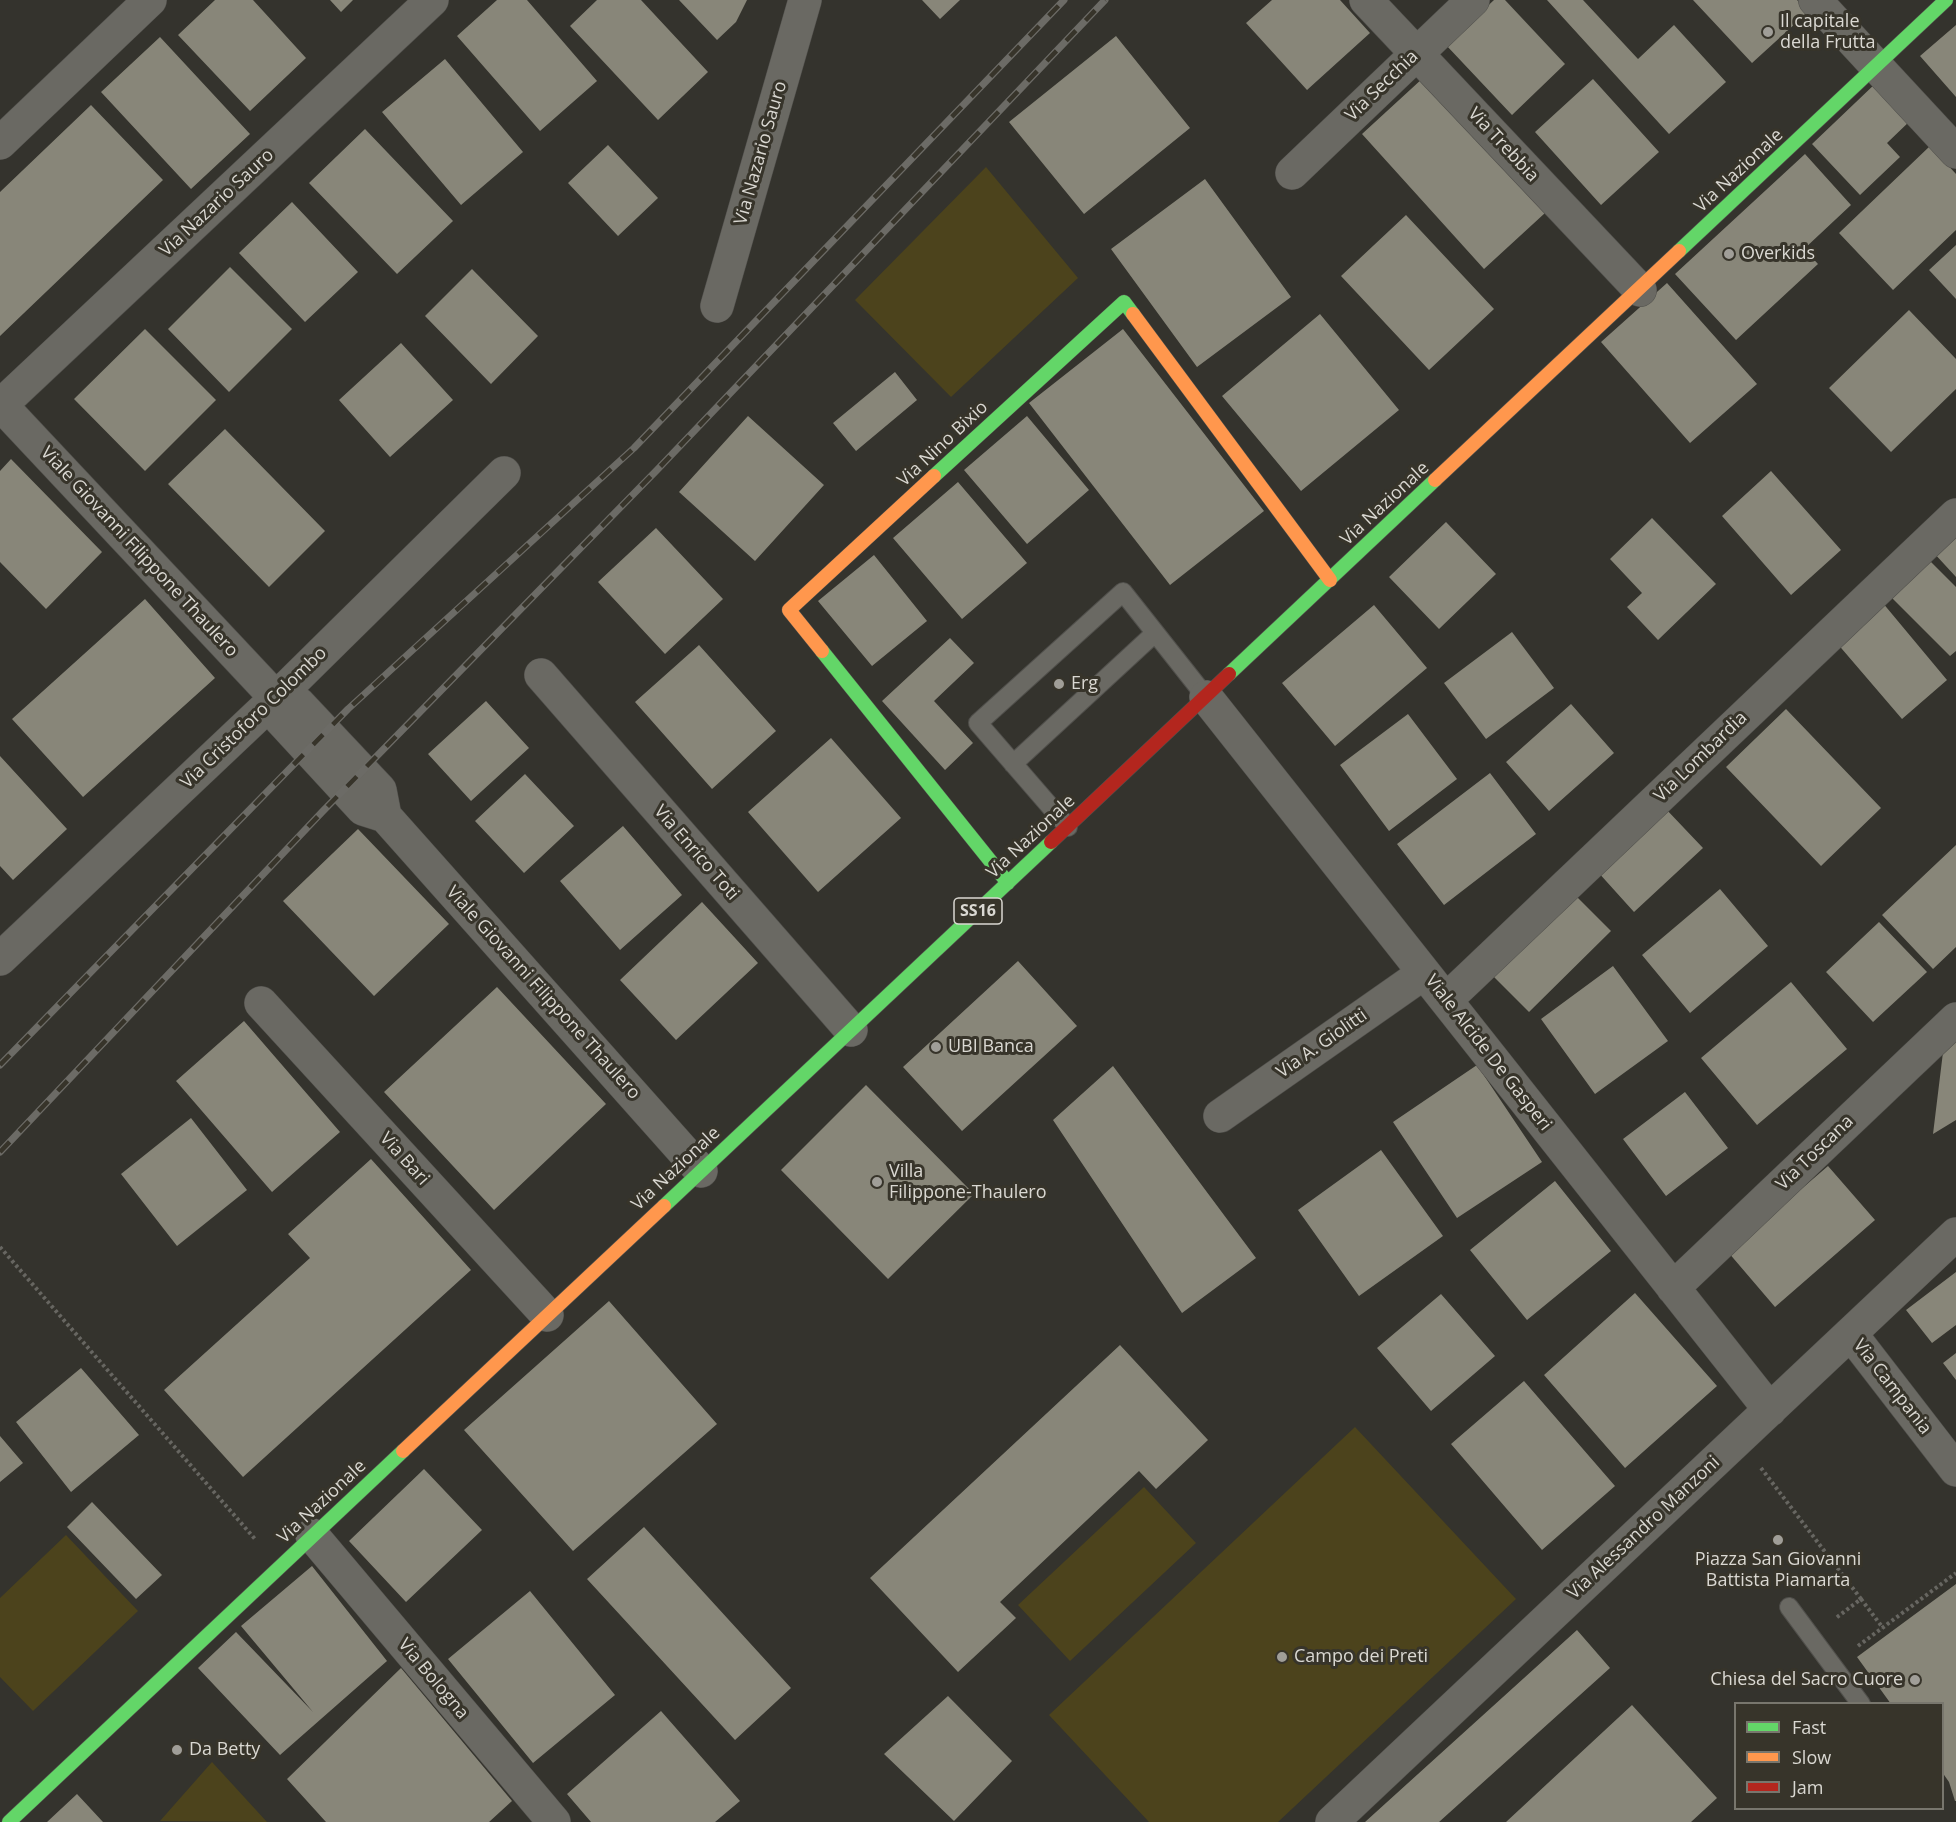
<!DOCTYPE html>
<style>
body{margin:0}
#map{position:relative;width:1956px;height:1822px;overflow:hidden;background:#34332d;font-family:"Open Sans",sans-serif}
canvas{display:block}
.legend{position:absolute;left:1734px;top:1702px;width:210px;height:108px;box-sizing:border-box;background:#37342a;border:2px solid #78766d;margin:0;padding:8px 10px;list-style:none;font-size:18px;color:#dad8d2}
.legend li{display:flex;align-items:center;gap:12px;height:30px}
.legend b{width:30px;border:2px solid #78766d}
</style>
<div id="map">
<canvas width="1956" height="1822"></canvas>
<ul class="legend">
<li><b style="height:8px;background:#63d668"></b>Fast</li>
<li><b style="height:8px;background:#ff974d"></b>Slow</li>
<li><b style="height:8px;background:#b3261e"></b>Jam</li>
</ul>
</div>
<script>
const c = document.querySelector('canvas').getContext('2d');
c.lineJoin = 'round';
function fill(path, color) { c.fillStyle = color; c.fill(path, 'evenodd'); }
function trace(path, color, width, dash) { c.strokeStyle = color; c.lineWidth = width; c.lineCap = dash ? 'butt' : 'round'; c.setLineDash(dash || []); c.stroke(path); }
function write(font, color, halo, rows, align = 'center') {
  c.font = font + ' "Open Sans",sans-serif'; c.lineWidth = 6; c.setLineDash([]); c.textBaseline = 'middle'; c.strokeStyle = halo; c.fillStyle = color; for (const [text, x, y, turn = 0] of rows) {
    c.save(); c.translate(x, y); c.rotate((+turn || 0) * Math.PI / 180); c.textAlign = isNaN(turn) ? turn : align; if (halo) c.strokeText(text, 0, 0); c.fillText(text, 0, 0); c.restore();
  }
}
fill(new Path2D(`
 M986 167 1078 278 951 397 855 300Z
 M1355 1427 1516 1599 1278 1822H1149L1049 1715Z
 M1144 1487 1196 1543 1070 1661 1018 1605Z
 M66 1535 138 1611 33 1711 0 1677V1598Z
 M212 1762 267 1822 160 1821Z`), '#4c431c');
fill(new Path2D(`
 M215 0H253L306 58 250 111 178 35Z
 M330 0H353L341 12Z
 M497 0H527L597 81 540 131 457 36Z
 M597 0H641L708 72 658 120 570 26Z
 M679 0H747L736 22 717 40Z
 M922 0H960L940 19Z
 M1272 0H1340L1370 33 1307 90 1246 23Z
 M1494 0H1505L1565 64 1512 115 1446 45Z
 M1547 0H1583L1638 59 1674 25 1726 82 1669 134Z
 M1693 0H1797L1808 12 1752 63Z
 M1956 25V97L1920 56Z
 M1116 36 1190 128 1084 214 1009 122Z
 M160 37 250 134 191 189 101 92Z
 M445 59 523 152 461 205 382 112Z
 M1423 78 1545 213 1484 269 1362 134Z
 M1593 79 1659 152 1601 205 1535 132Z
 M1877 82 1912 119 1887 143 1900 157 1860 195 1812 144Z
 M91 105 163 180 0 336V192Z
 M365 129 453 221 397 274 309 183Z
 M608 145 658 198 618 236 568 183Z
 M1930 146 1956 174V230L1893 290 1839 233Z
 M1805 154 1851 205 1804 249 1818 264 1736 340 1675 274Z
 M1205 179 1291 297 1197 367 1111 249Z
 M292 202 358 272 305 322 239 253Z
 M1406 215 1494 309 1429 370 1341 276Z
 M1956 245V299L1929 270Z
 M230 267 292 329 229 392 168 329Z
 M472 269 538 336 491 384 425 316Z
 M1667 283 1757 384 1690 443 1601 342Z
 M1909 310 1956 359V389L1891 452 1829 388Z
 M1320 314 1399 410 1301 491 1222 396Z
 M145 329 216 400 145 471 74 399Z
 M1123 329 1264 511 1170 585 1029 403Z
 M401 343 453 400 390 457 339 400Z
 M895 372 917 400 856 451 833 423Z
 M748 416 824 485 755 561 679 492Z
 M1027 416 1089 490 1027 544 964 470Z
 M225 429 325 531 269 587 168 484Z
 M11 459 102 552 46 609 0 562V471Z
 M1771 471 1841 550 1791 595 1722 516Z
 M958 482 1027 563 962 619 893 538Z
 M1652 518 1716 584 1658 640 1627 607 1642 593 1610 559Z
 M1446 522 1496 574 1439 629 1389 577Z
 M656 528 723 599 665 654 598 582Z
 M1956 530V577L1933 552Z
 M874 555 927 621 872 666 818 601Z
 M1929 560 1956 587V651L1950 656 1891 597Z
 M145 599 215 678 83 797 12 719Z
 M1882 602 1947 680 1902 719 1836 642Z
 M1374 605 1427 668 1335 746 1282 683Z
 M1512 632 1554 688 1486 739 1444 683Z
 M950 638 974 663 934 701 973 743 945 770 882 701Z
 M699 645 776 731 712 789 635 702Z
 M486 701 529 748 471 801 428 754Z
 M1571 704 1614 753 1549 811 1506 762Z
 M1786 709 1881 808 1821 866 1726 767Z
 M1408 714 1457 779 1389 831 1340 765Z
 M831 738 901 818 818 892 748 812Z
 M0 756 67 829 13 880 0 866Z
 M1490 773 1536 834 1444 905 1397 844Z
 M525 774 574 826 524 873 475 821Z
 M1665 808 1703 848 1634 912 1597 871Z
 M623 826 682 895 620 950 560 881Z
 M358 829 449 924 374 996 283 901Z
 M1956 845V947L1933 969 1882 915Z
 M1720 889 1768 946 1690 1013 1642 955Z
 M1574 894 1611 931 1529 1012 1492 975Z
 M702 902 758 963 676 1040 620 980Z
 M1879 922 1927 972 1873 1022 1826 972Z
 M1018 961 1077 1026 962 1131 903 1067Z
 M1613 966 1668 1041 1595 1094 1541 1019Z
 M1791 982 1847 1049 1757 1125 1701 1058Z
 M497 987 606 1104 494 1210 384 1092Z
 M244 1021 340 1132 272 1192 176 1081Z
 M1956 1033V1120L1933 1134 1944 1044Z
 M1477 1065 1542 1162 1457 1218 1393 1122Z
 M1113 1066 1256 1258 1182 1313 1053 1120Z
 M866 1085 974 1194 888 1279 781 1170Z
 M1685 1092 1728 1148 1666 1196 1623 1139Z
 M191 1118 247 1190 177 1246 121 1174Z
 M1381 1150 1443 1236 1359 1296 1298 1210Z
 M371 1159 471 1270 243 1477 164 1390 310 1258 288 1234Z
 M1828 1166 1875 1220 1775 1307 1728 1252Z
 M1555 1181 1611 1251 1527 1320 1470 1250Z
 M1956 1272V1325L1932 1343 1906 1310Z
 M1635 1293 1717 1386 1625 1468 1544 1375Z
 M1441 1294 1495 1356 1431 1411 1377 1348Z
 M609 1301 717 1424 573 1551 464 1430Z
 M1120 1345 1208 1440 1156 1489 1139 1471 1000 1602 1016 1618 958 1672 870 1578Z
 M1956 1353V1380L1943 1363Z
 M81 1368 139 1435 71 1492 16 1422Z
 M1524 1381 1615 1486 1542 1550 1451 1444Z
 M0 1436 23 1463 0 1482Z
 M424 1469 482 1530 406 1602 349 1541Z
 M92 1502 162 1575 136 1599 67 1527Z
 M644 1527 791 1688 735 1740 587 1579Z
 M312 1566 387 1661 280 1755 198 1668 236 1632 313 1712 241 1626Z
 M1956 1584V1801H1955L1949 1782 1942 1772V1704H1891L1857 1657Z
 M530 1591 615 1695 533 1763 448 1659Z
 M1577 1630 1610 1668 1439 1822H1365Z
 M401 1668 512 1801 489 1822H326L287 1779Z
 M948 1696 1012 1761 954 1821 884 1754Z
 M1632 1705 1717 1798 1691 1822H1506Z
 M661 1711 740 1801 715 1822H591L567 1794Z
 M77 1794 103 1822H47Z`), '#888679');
const lane = new Path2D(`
 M1013 764 1155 633
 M1068 827 978 723 1123 592 1206 697
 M1789 1607 1861 1704`);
const street = new Path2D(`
 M1366 0 1640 290
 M1815 0 1956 152
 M0 143 150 0
 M1292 173 1473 0
 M717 306 805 0
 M0 404 276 698 280 719 363 809 385 816 701 1171
 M0 406 432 0
 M541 675 851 1030
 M1206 697 1770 1410
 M276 698 298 703 380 790 385 816
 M0 959 276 698 504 473
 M1446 1000 1956 515
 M261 1003 547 1315
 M1220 1116 1424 973
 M1673 1288 1956 1019
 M1851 1334 1956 1470
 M312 1535 554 1822
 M1332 1822 1956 1234`);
const fast = new Path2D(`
 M1679 251 1946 0
 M934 476 1124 302 1133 314
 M822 651 1008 883
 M1229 674 1435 480
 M664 1206 1051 842
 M9 1822 403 1451`);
const slow = new Path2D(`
 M1133 314 1330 580
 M1435 480 1679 251
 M822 651 789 610 934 476
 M403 1451 664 1206`);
const jam = new Path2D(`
 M1051 842 1229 674`);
trace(lane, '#51504c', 20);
trace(street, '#51504c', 34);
trace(fast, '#51504c', 15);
trace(slow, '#51504c', 15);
trace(jam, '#51504c', 15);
trace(new Path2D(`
 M0 1247 255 1539
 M1761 1468 1861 1599 1836 1618
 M1861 1599 1883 1628
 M1858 1646 1956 1573`), '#676661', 4, [3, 3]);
trace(lane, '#6a6963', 18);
trace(street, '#6a6963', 33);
trace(fast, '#63d668', 14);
trace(slow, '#ff974d', 14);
trace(jam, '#b3261e', 14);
const rail = new Path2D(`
 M0 1065 348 709 634 448 1064 0
 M0 1152 323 811 657 470 1105 0`);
trace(rail, '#6c6b66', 7);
trace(rail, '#37342a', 4.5, [14]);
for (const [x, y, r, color] of [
 [1768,32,6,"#a09e98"],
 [1729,254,6,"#a09e98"],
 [1059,684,6,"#a09e98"],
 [936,1047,6,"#a09e98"],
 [877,1182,6,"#a09e98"],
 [1778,1540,6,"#a09e98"],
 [1282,1657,6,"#a09e98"],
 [1915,1680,6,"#a09e98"],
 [177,1750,6,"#a09e98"]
]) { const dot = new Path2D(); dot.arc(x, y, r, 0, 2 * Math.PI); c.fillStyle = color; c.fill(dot); trace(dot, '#37342a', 2); }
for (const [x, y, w] of [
 [978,911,48]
]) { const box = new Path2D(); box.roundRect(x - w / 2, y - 13, w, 26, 4.5); c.fillStyle = '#37342a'; c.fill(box); trace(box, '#dad8d2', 1.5); }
write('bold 16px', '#dad8d2', null, [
 ["SS16",978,911]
]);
write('18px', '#dad8d2', '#37342a', [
 ["Il capitale",1780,22],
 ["della Frutta",1780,43],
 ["Overkids",1741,254],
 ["Erg",1071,684],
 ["UBI Banca",948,1047],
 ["Villa",889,1172],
 ["Filippone-Thaulero",889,1193],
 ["Piazza San Giovanni",1778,1560,"center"],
 ["Battista Piamarta",1778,1581,"center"],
 ["Campo dei Preti",1294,1657],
 ["Chiesa del Sacro Cuore",1903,1680,"right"],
 ["Da Betty",189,1750]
], 'left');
write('18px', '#dad8d2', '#37342a', [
 ["Via Secchia",1382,86,-44],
 ["Via Trebbia",1503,145,47],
 ["Via Nazario Sauro",761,153,-74],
 ["Via Nazionale",1739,171,-43],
 ["Via Nazario Sauro",217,203,-43],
 ["Via Nino Bixio",943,444,-43],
 ["Via Nazionale",1385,504,-43],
 ["Viale Giovanni Filippone Thaulero",139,552,47],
 ["Via Cristoforo Colombo",254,718,-44],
 ["Via Lombardia",1701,757,-44],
 ["Via Nazionale",1031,837,-43],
 ["Via Enrico Toti",696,853,49],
 ["Viale Giovanni Filippone Thaulero",543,993,48],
 ["Via A. Giolitti",1322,1044,-35],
 ["Viale Alcide De Gasperi",1488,1053,52],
 ["Via Toscana",1815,1153,-44],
 ["Via Bari",404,1159,48],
 ["Via Nazionale",676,1169,-43],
 ["Via Campania",1892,1387,52],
 ["Via Nazionale",322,1502,-43],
 ["Via Alessandro Manzoni",1644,1528,-43],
 ["Via Bologna",433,1679,50]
]);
</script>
